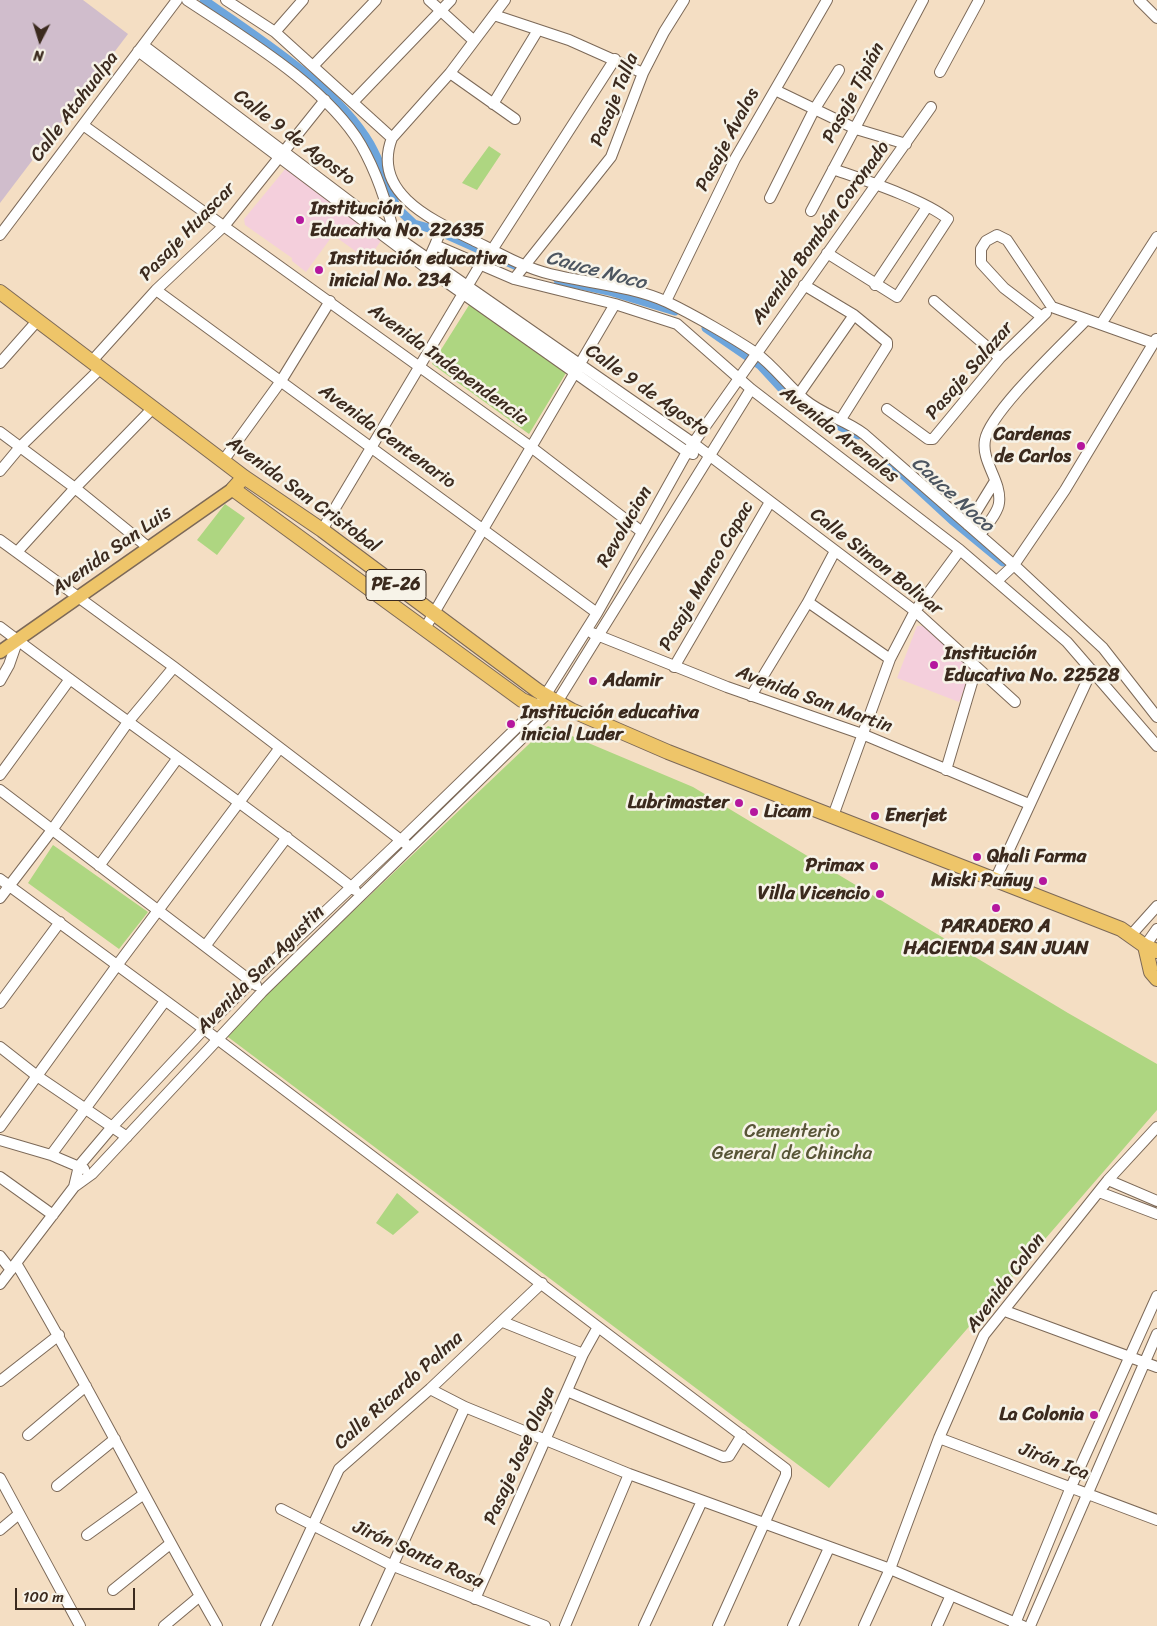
<!DOCTYPE html>
<meta charset="utf-8">
<style>
body{margin:0}
#map{position:relative;width:1157px;height:1626px;overflow:hidden;background:#f4dec3;font-family:Sriracha,sans-serif}
canvas{display:block}
.north{position:absolute;left:15px;top:15px;width:50px;height:50px;-webkit-text-stroke:4px #f7f3e8;paint-order:stroke;rotate:185deg;font-size:14px;font-weight:700;line-height:20px;text-align:center;color:#3b2a1e}
.north::after{content:'';display:block;margin:auto;width:18px;height:22px;background:#3b2a1e;clip-path:polygon(50% 0,100% 100%,50% 72%,0 100%)}
.scale{position:absolute;left:15px;top:1588px;width:120px;height:22px;box-sizing:border-box;border:2px solid #3b2a1e;border-top:0;padding-left:6px;font-size:15px;line-height:18px;white-space:nowrap;color:#3b2a1e;-webkit-text-stroke:4px #f7f3e8;paint-order:stroke}
</style>
<div id="map">
<canvas width="1157" height="1626"></canvas>
<div class="north">N</div>
<div class="scale">100 m</div>
</div>
<script>
const c = document.querySelector('canvas').getContext('2d');
c.lineJoin = 'round';
function fill(path, color) { c.fillStyle = color; c.fill(path, 'evenodd'); }
function trace(path, color, width, dash) { c.strokeStyle = color; c.lineWidth = width; c.lineCap = dash ? 'butt' : 'round'; c.setLineDash(dash || []); c.stroke(path); }
function write(font, color, halo, rows, align = 'center') {
  c.font = font + ' Sriracha,sans-serif'; c.lineWidth = 5; c.setLineDash([]); c.textBaseline = 'middle'; c.strokeStyle = halo; c.fillStyle = color; for (const [text, x, y, turn = 0] of rows) {
    c.save(); c.translate(x, y); c.rotate((+turn || 0) * Math.PI / 180); c.textAlign = isNaN(turn) ? turn : align; if (halo) c.strokeText(text, 0, 0); c.fillText(text, 0, 0); c.restore();
  }
}
fill(new Path2D(`
 M286 168 382 239 368 260 333 235 306 272 292 261V258L245 225 244 219Z
 M917 626H923L972 670 959 702 897 678Z`), '#f4cfdc');
fill(new Path2D(`
 M0 0H83L128 34 0 203Z`), '#d0bdcc');
fill(new Path2D(`
 M489 146 501 154 477 190 462 183Z
 M471 302 566 373 529 434 432 364Z
 M225 504 245 518 217 555 197 540Z
 M548 726 693 787 1068 1013 1157 1064V1110L829 1488 224 1034Z
 M53 845 148 912 119 949 28 883Z
 M397 1193 419 1212 393 1235 376 1223Z`), '#aed681');
trace(new Path2D(`
 M204 0C257 38 337 87 370 144 381 164 389 186 396 207L414 224 436 230 521 268
 M558 280 609 291 675 311
 M706 328 760 365 784 391 813 413 858 435
 M888 461 952 520 1003 562`), '#6da5dc', 9);
const minor = new Path2D(`
 M187 0C244 38 326 86 361 145 377 173 388 207 395 238
 M226 0 275 32 392 138C370 195 437 222 477 242 500 254 525 268 550 274 587 283 633 286 667 302 694 315 732 337 756 353 774 366 788 386 805 400 823 415 846 420 864 434L1014 565 1103 648 1157 717
 M429 0 473 40
 M1139 0 1157 18
 M494 15 569 40 643 73
 M275 32 303 0
 M143 45 394 235 693 443 915 611 1015 702
 M138 51 425 267 687 452 693 454
 M313 66 376 0
 M940 72 979 0
 M450 73 515 119
 M775 90 856 129 906 144
 M353 102 451 0
 M493 104 538 30
 M83 125 531 447 642 532
 M392 138 450 73 505 0
 M770 198 814 110 839 70
 M811 211 923 0
 M0 235 177 0
 M435 245 443 225
 M492 250 615 59
 M827 253 897 297 948 219C923 199 864 180 833 169
 M425 267 435 245 514 279 615 304 677 324 751 389 960 550 1067 642 1157 746
 M514 279 611 157 643 73 664 32 684 0
 M804 285 854 315 887 342V346L841 419
 M875 285 927 207
 M156 290 597 613
 M666 301 735 159 827 0
 M934 301 1000 358
 M1042 317 1004 288 981 263V249L986 241 997 235 1007 240 1052 307 1153 343
 M1101 324 1157 237
 M91 362 156 290 225 225 325 100
 M0 363 38 320
 M799 394 854 315
 M887 409 928 439H933L1000 358 1046 313
 M0 432 75 488 149 548
 M223 461 281 381 330 301
 M0 471 20 447 101 368
 M968 525 995 481
 M322 530 480 265
 M980 535C985 527 998 513 999 503 1002 481 981 462 985 440 990 412 1063 344 1086 320
 M0 540 174 667 406 844
 M17 552 75 488 154 407
 M997 581 1014 565 1065 490 1156 339
 M808 602 890 659
 M0 627C117 716 239 799 355 890
 M424 630 615 304
 M592 633 727 687 862 734 1029 804
 M674 667 770 502
 M0 681 9 665 18 639
 M751 696 808 602 835 551
 M946 770 976 669
 M0 775 70 679
 M0 790 256 985
 M833 816 890 659 915 611 960 550
 M99 866 177 759
 M0 879 204 1029 786 1469V1475L718 1626
 M995 880 1092 670
 M0 898 52 830 128 722 174 667
 M1131 935 1157 906
 M206 945 287 837
 M1145 946 1157 929
 M0 1003 60 922
 M0 1047 37 1076 127 1137
 M0 1127 118 964 279 749
 M0 1140 51 1155 84 1169
 M51 1155 165 1001
 M0 1177 53 1215
 M1108 1180 1157 1201
 M74 1187 79 1166 112 1127 204 1029 252 981 401 840 538 707 597 613 687 452 931 107
 M1099 1192 1157 1214
 M0 1256 11 1270
 M16 1263C87 1382 148 1506 217 1626
 M0 1284 74 1187 92 1174 262 992 549 712 557 702 751 389
 M1005 1311 1157 1367
 M503 1322 583 1354
 M0 1381 59 1335
 M430 1389 465 1407 629 1474 890 1569 1023 1626
 M569 1392 723 1457 729 1456 742 1435
 M28 1435 86 1386
 M939 1438 1157 1520
 M0 1478 80 1626
 M57 1486 115 1439
 M281 1509 391 1565 545 1626
 M0 1530 19 1514
 M87 1535 144 1494
 M113 1590 170 1544
 M475 1599 583 1354 598 1327
 M164 1626 200 1596
 M266 1626 339 1469 430 1389 542 1283
 M365 1626 465 1407
 M565 1626 629 1474
 M644 1626 702 1501
 M793 1626 829 1548
 M864 1626 890 1569 939 1438 984 1335 1108 1180 1157 1127
 M937 1626 951 1595
 M1014 1626 1071 1487 1157 1296
 M1030 1626 1157 1334`);
const major = new Path2D(`
 M0 652 233 489`);
const highway = new Path2D(`
 M0 292 244 477 322 530 538 691 571 710 668 752 1121 929 1145 946 1157 951
 M244 477 233 489 522 700 549 712 571 710
 M1145 946 1151 972 1157 979`);
trace(minor, '#7c6958', 12);
trace(major, '#7c6958', 15);
trace(highway, '#7c6958', 16);
trace(minor, '#fff', 10);
trace(major, '#eec569', 12);
trace(highway, '#eec569', 14);
for (const [x, y, r, color] of [
 [300,220,5,"#b5179e"],
 [319,270,5,"#b5179e"],
 [1081,446,5,"#b5179e"],
 [934,665,5,"#b5179e"],
 [593,681,5,"#b5179e"],
 [511,724,5,"#b5179e"],
 [739,803,5,"#b5179e"],
 [754,812,5,"#b5179e"],
 [875,816,5,"#b5179e"],
 [977,857,5,"#b5179e"],
 [874,866,5,"#b5179e"],
 [1043,881,5,"#b5179e"],
 [880,894,5,"#b5179e"],
 [996,908,5,"#b5179e"],
 [1094,1415,5,"#b5179e"]
]) { const dot = new Path2D(); dot.arc(x, y, r, 0, 2 * Math.PI); c.fillStyle = color; c.fill(dot); trace(dot, '#f7f3e8', 2); }
for (const [x, y, w] of [
 [396,585,60]
]) { const box = new Path2D(); box.roundRect(x - w / 2, y - 15.5, w, 31, 4); c.fillStyle = '#f7f3e8'; c.fill(box); trace(box, '#3b2a1e', 1); }
write('bold 18px', '#3b2a1e', null, [
 ["PE-26",396,585]
]);
write('19px', '#3b2a1e', '#f7f3e8', [
 ["Pasaje Tipián",854,93,-62],
 ["Pasaje Talla",615,100,-68],
 ["Calle Atahualpa",75,107,-53],
 ["Calle 9 de Agosto",294,138,37],
 ["Pasaje Ávalos",728,140,-62],
 ["Pasaje Huascar",188,232,-46],
 ["Avenida Bombón Coronado",821,233,-54],
 ["Avenida Independencia",448,365,36],
 ["Pasaje Salazar",970,371,-49],
 ["Calle 9 de Agosto",647,391,35],
 ["Avenida Arenales",839,435,38],
 ["Avenida Centenario",387,437,36],
 ["Avenida San Cristobal",303,495,36],
 ["Revolucion",625,527,-60],
 ["Avenida San Luis",112,551,-35],
 ["Calle Simon Bolivar",876,562,38],
 ["Pasaje Manco Capac",707,576,-60],
 ["Avenida San Martin",814,700,20],
 ["Avenida San Agustin",261,970,-45],
 ["Avenida Colon",1006,1283,-53],
 ["Calle Ricardo Palma",399,1391,-42],
 ["Pasaje Jose Olaya",520,1456,-66],
 ["Jirón Ica",1054,1462,21],
 ["Jirón Santa Rosa",418,1555,24]
]);
write('bold 19px', '#3b2a1e', '#f7f3e8', [
 ["Institución",310,209],
 ["Educativa No. 22635",310,231],
 ["Institución educativa",329,259],
 ["inicial No. 234",329,281],
 ["Cardenas",1071,435,"right"],
 ["de Carlos",1071,457,"right"],
 ["Institución",944,654],
 ["Educativa No. 22528",944,676],
 ["Adamir",603,681],
 ["Institución educativa",521,713],
 ["inicial Luder",521,735],
 ["Lubrimaster",729,803,"right"],
 ["Licam",764,812],
 ["Enerjet",885,816],
 ["Qhali Farma",987,857],
 ["Primax",864,866,"right"],
 ["Miski Puñuy",1033,881,"right"],
 ["Villa Vicencio",870,894,"right"],
 ["PARADERO A",996,927,"center"],
 ["HACIENDA SAN JUAN",996,949,"center"],
 ["La Colonia",1084,1415,"right"]
], 'left');
write('19px', '#585537', '#f7f3e8', [
 ["Cementerio",792,1132],
 ["General de Chincha",792,1154]
]);
write('italic 20px', '#4c5560', '#f7f3e8', [
 ["Cauce Noco",596,271,15],
 ["Cauce Noco",952,495,42]
]);
</script>
